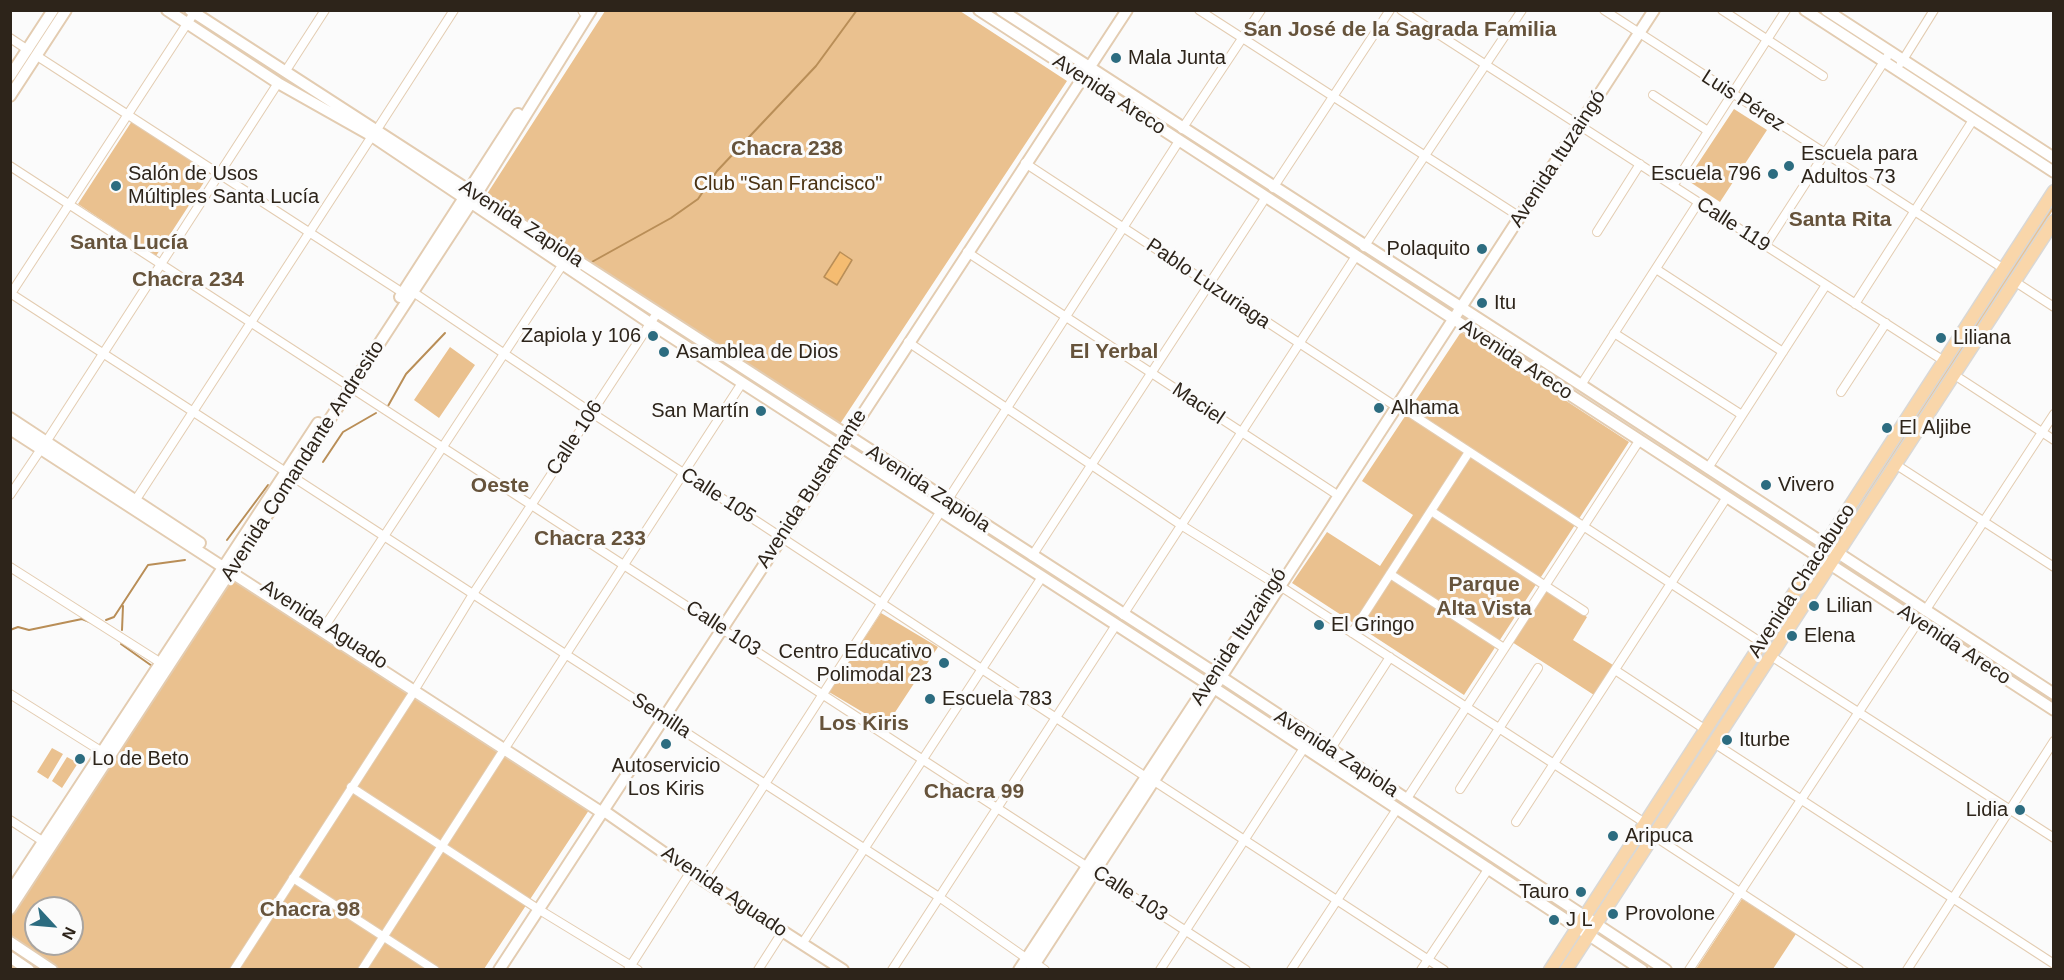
<!DOCTYPE html>
<meta charset="utf-8">
<style>
body{margin:0}
#map{position:relative;width:2064px;height:980px;overflow:hidden;background:#fbfbfb;font-family:Arial,sans-serif}
canvas{display:block}
.frame{position:absolute;inset:0;border:12px solid #2d241a;pointer-events:none}
.north{position:absolute;left:24px;top:896px;width:60px;height:60px;box-sizing:border-box;background:#fbfbfb;border:2px solid #a9a5a1;border-radius:50%;rotate:116deg;font-size:16px;font-weight:700;line-height:24px;text-align:center;color:#2d241a}
.north::after{content:'';display:block;margin:auto;width:21px;height:27px;background:#2c6c80;clip-path:polygon(50% 0,100% 100%,50% 72%,0 100%)}
</style>
<div id="map">
<canvas width="2064" height="980"></canvas>
<div class="frame"></div>
<div class="north">N</div>
</div>
<script>
const c = document.querySelector('canvas').getContext('2d');
c.lineJoin = 'round';
function fill(path, color) { c.fillStyle = color; c.fill(path, 'evenodd'); }
function trace(path, color, width, dash) { c.strokeStyle = color; c.lineWidth = width; c.lineCap = dash ? 'butt' : 'round'; c.setLineDash(dash || []); c.stroke(path); }
function write(font, color, halo, rows, align = 'center') {
  c.font = font + ' Arial,sans-serif'; c.lineWidth = 6; c.setLineDash([]); c.textBaseline = 'middle'; c.strokeStyle = halo; c.fillStyle = color; for (const [text, x, y, turn = 0] of rows) {
    c.save(); c.translate(x, y); c.rotate((+turn || 0) * Math.PI / 180); c.textAlign = isNaN(turn) ? turn : align; if (halo) c.strokeText(text, 0, 0); c.fillText(text, 0, 0); c.restore();
  }
}
fill(new Path2D(`
 M605 11H960L1067 81 840 424 485 197Z
 M1734 109 1767 130 1720 202 1687 180Z
 M132 121 210 173 156 256 78 204Z
 M2053 198V210L1841 538 1835 534Z
 M1461 332 1629 442 1464 695 1292 583 1327 532 1380 566 1413 515 1362 481Z
 M450 347 475 365 439 418 414 400Z
 M234 574 591 807 484 969 11 970 10 951 14 946 11 943V914ZM36 908H72V944H36Z
 M1546 590 1587 617 1573 640 1613 665 1594 695 1512 642Z
 M881 613 938 647 886 726 829 692Z
 M1229 687 1568 912 1566 915 1226 693Z
 M52 748 63 754 48 779 37 772Z
 M67 757 78 763 62 788 52 781Z
 M1742 899 1796 934 1773 969H1696Z`), '#eac18f');
const water = new Path2D(`
 M840 252 852 260 837 285 824 277Z`);
fill(water, '#f5bc71');
trace(water, '#b98e57', 1.5);
trace(new Path2D(`
 M590 263 671 218 698 199 717 171 816 66 857 10
 M388 406 406 374 445 333
 M323 462 343 432 376 413
 M227 540 268 485
 M106 620 114 617 148 565 185 560
 M10 630 18 627 29 630 82 619 92 623
 M122 630 123 606
 M121 644 152 666 123 711`), '#b98e57', 2);
const street = new Path2D(`
 M582 10 583 12
 M1199 10 1520 217
 M1401 10 1944 361
 M1604 10 2004 269
 M1722 10 1823 76
 M10 38 28 50
 M37 56 403 293
 M1901 63 1934 10
 M285 72 325 10
 M1653 95 1708 131
 M1182 129 1261 10
 M376 131 454 10
 M1025 163 1392 404
 M10 166 344 383
 M1673 186 1786 10
 M1273 188 1390 10
 M1597 232 1640 164
 M1765 246 1887 57
 M1364 247 1522 10
 M967 252 1339 496
 M1656 269 1783 352
 M2014 281 2054 307
 M413 292 592 413 1146 777
 M10 293 286 472
 M10 295 196 10
 M1855 304 1973 120
 M1614 333 1742 415
 M908 342 1181 525 1274 583
 M1953 374 2054 440
 M1581 385 1698 203
 M350 387 1246 970
 M1841 392 1886 323
 M1398 405 1762 643
 M46 442 278 83
 M1895 464 2054 567
 M1708 468 1826 285
 M293 477 939 897 1026 958
 M10 495 41 449
 M135 501 372 136
 M947 501 1179 141
 M1431 511 1584 611
 M1032 556 1266 197
 M10 567 161 663
 M1390 574 1504 648
 M1280 586 1645 823
 M1925 611 2054 414
 M1123 615 1356 256
 M325 626 563 264
 M1352 633 1469 452
 M1771 656 2054 838
 M1615 670 1706 730
 M417 686 473 594 657 313
 M10 694 104 753
 M1714 743 2054 964
 M507 745 742 383
 M1330 750 1390 657
 M1154 781 1444 970
 M351 787 538 909 638 970
 M1460 789 1538 668
 M1406 800 1639 441
 M10 820 44 842
 M1516 822 1727 497
 M1654 836 1859 970
 M293 878 435 970
 M703 880 941 511
 M802 944 1042 577
 M1035 963 1045 970
 M234 970 415 690
 M362 970 505 748
 M628 970 691 871
 M758 970 783 931
 M892 970 1116 625
 M1160 970 1304 748
 M1291 970 1397 809
 M1421 970 1489 868
 M1689 970 1918 622
 M1907 970 2054 741`);
const secondary = new Path2D(`
 M167 10 278 83 372 136 650 323 1214 688 1642 970
 M190 10 1215 673 1666 970
 M979 10 2054 710
 M1001 10 1581 385 2054 694
 M1805 10 2054 172
 M1826 10 2054 158
 M10 76 53 10
 M10 96 66 10
 M400 297 518 114
 M10 418 200 543
 M10 429 601 812 607 813 703 880 843 970
 M10 892 318 423
 M10 909 471 203 591 10
 M10 942 52 970
 M10 957 29 970
 M499 970 1127 10
 M1019 970 1236 640
 M1031 970 1654 10`);
const primary = new Path2D(`
 M1550 970 2054 191
 M1566 970 2054 221`);
trace(street, '#e3ccb1', 10);
trace(secondary, '#e3ccb1', 14);
trace(primary, '#d9d8d6', 15);
trace(street, '#fff', 8);
trace(secondary, '#fff', 10);
trace(primary, '#f9d6aa', 12);
for (const [x, y, r, color] of [
 [1116,58,6,"#2c6c80"],
 [1789,166,6,"#2c6c80"],
 [1773,174,6,"#2c6c80"],
 [116,186,6,"#2c6c80"],
 [1482,249,6,"#2c6c80"],
 [1482,303,6,"#2c6c80"],
 [653,336,6,"#2c6c80"],
 [1941,338,6,"#2c6c80"],
 [664,352,6,"#2c6c80"],
 [1379,408,6,"#2c6c80"],
 [761,411,6,"#2c6c80"],
 [1887,428,6,"#2c6c80"],
 [1766,485,6,"#2c6c80"],
 [1814,606,6,"#2c6c80"],
 [1319,625,6,"#2c6c80"],
 [1792,636,6,"#2c6c80"],
 [944,663,6,"#2c6c80"],
 [930,699,6,"#2c6c80"],
 [1727,740,6,"#2c6c80"],
 [666,744,6,"#2c6c80"],
 [80,759,6,"#2c6c80"],
 [2020,810,6,"#2c6c80"],
 [1613,836,6,"#2c6c80"],
 [1581,892,6,"#2c6c80"],
 [1613,914,6,"#2c6c80"],
 [1554,920,6,"#2c6c80"]
]) { const dot = new Path2D(); dot.arc(x, y, r, 0, 2 * Math.PI); c.fillStyle = color; c.fill(dot); trace(dot, '#fbfbfb', 2); }
write('20px', '#2d241a', '#fbfbfb', [
 ["Mala Junta",1128,58],
 ["Escuela para",1801,154],
 ["Adultos 73",1801,177],
 ["Salón de Usos",128,174],
 ["Múltiples Santa Lucía",128,197],
 ["Escuela 796",1761,174,"right"],
 ["Polaquito",1470,249,"right"],
 ["Itu",1494,303],
 ["Zapiola y 106",641,336,"right"],
 ["Liliana",1953,338],
 ["Asamblea de Dios",676,352],
 ["Alhama",1391,408],
 ["San Martín",749,411,"right"],
 ["El Aljibe",1899,428],
 ["Vivero",1778,485],
 ["Lilian",1826,606],
 ["El Gringo",1331,625],
 ["Elena",1804,636],
 ["Centro Educativo",932,652,"right"],
 ["Polimodal 23",932,675,"right"],
 ["Escuela 783",942,699],
 ["Iturbe",1739,740],
 ["Lo de Beto",92,759],
 ["Autoservicio",666,766,"center"],
 ["Los Kiris",666,789,"center"],
 ["Lidia",2008,810,"right"],
 ["Aripuca",1625,836],
 ["Tauro",1569,892,"right"],
 ["Provolone",1625,914],
 ["J L",1566,920]
], 'left');
write('20px', '#2d241a', '#fbfbfb', [
 ["Avenida Areco",1109,95,33],
 ["Luis Pérez",1743,101,33],
 ["Avenida Ituzaingó",1558,159,-57],
 ["Avenida Zapiola",521,224,33],
 ["Calle 119",1733,225,33],
 ["Pablo Luzuriaga",1208,284,34],
 ["Avenida Areco",1516,360,33],
 ["Maciel",1198,404,34],
 ["Calle 106",575,438,-57],
 ["Avenida Comandante Andresito",303,461,-57],
 ["Avenida Bustamante",812,489,-57],
 ["Avenida Zapiola",928,489,33],
 ["Calle 105",718,496,33],
 ["Avenida Chacabuco",1802,581,-57],
 ["Avenida Aguado",324,625,33],
 ["Calle 103",723,629,33],
 ["Avenida Ituzaingó",1239,637,-57],
 ["Avenida Areco",1954,645,33],
 ["Semilla",661,716,33],
 ["Avenida Zapiola",1336,754,33],
 ["Avenida Aguado",724,892,34],
 ["Calle 103",1130,894,33]
]);
write('20px', '#493111', '#fbfbfb', [
 ["Club \"San Francisco\"",788,184]
]);
write('bold 21px', '#66533b', '#fbfbfb', [
 ["San José de la Sagrada Familia",1400,30],
 ["Chacra 238",787,149],
 ["Santa Rita",1840,220],
 ["Santa Lucía",129,243],
 ["Chacra 234",188,280],
 ["El Yerbal",1114,352],
 ["Oeste",500,486],
 ["Chacra 233",590,539],
 ["Parque",1484,585],
 ["Alta Vista",1484,609],
 ["Los Kiris",864,724],
 ["Chacra 99",974,792],
 ["Chacra 98",310,910]
]);
</script>
